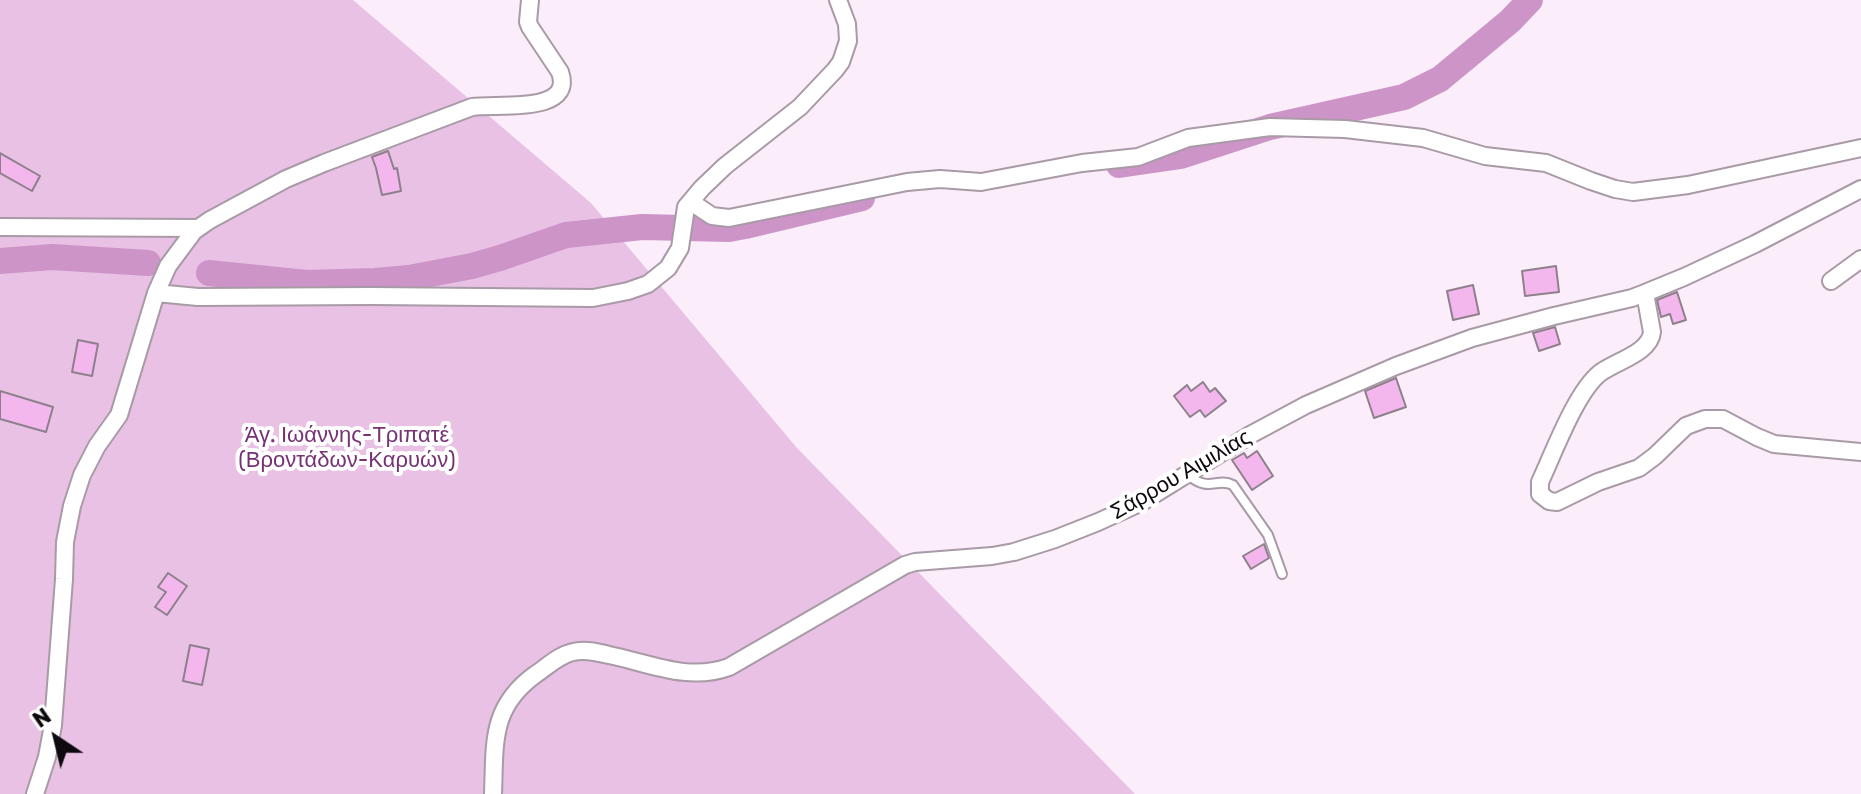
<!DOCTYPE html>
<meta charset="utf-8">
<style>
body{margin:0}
#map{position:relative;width:1861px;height:794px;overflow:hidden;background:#fcedfa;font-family:Rubik,sans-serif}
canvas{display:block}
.north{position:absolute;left:16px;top:698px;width:80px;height:80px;-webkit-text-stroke:6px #fff;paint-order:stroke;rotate:325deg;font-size:22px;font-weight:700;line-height:32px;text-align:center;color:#0e090e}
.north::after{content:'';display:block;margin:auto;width:28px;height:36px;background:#0e090e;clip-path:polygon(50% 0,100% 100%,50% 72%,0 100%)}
</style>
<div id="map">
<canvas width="1861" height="794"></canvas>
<div class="north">N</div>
</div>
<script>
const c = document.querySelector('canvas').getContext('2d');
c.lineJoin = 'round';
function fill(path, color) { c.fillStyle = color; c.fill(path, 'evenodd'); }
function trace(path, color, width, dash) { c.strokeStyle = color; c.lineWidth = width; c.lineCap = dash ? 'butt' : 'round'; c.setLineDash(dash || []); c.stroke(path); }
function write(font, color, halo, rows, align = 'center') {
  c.font = font + ' Rubik,sans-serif'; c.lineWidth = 8; c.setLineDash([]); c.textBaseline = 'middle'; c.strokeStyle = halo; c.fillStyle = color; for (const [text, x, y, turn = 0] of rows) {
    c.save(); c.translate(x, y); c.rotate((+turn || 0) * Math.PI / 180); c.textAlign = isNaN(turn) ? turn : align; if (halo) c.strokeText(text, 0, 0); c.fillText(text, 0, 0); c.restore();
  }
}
fill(new Path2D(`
 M0 0H353L591 203 797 448 1135 794H0Z`), '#e8c1e4');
trace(new Path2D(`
 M1119 165 1181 156 1270 127 1404 97 1440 79 1510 21 1530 0
 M0 261 52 257 148 263
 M209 273 307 283 375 281 409 278 472 266 500 258 566 235 642 227 729 229 745 226 862 198`), '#cd94c8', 26);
const building = new Path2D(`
 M388 151 394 169 397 168 401 191 382 195 376 168 372 157Z
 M0 153 40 176 32 191 0 173Z
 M1556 266 1559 292 1525 296 1522 271Z
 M1473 285 1479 314 1453 320 1447 291Z
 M1677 292 1686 320 1673 324 1670 314 1661 317 1657 300Z
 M1555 327 1560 344 1539 351 1533 333Z
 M78 340 98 344 92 376 72 372Z
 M1396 378 1406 407 1374 418 1365 391Z
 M1203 382 1210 392 1215 388 1226 401 1205 417 1200 410 1190 417 1174 396 1187 385 1191 391Z
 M0 391 53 407 46 432 0 419Z
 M1257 451 1273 476 1252 490 1232 460 1244 453 1247 458Z
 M1264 544 1269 558 1251 569 1243 556Z
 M168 573 187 586 167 615 155 607 166 592 158 587Z
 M190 645 209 649 202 685 183 681Z`);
fill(building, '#f3b7ee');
trace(building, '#8d808b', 2);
const lane = new Path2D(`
 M1188 475C1210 493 1216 477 1233 485L1268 535 1282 574`);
const street = new Path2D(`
 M691 202 712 216 729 218 907 182 940 179 981 182 1082 163 1138 157 1188 138 1270 127 1345 129 1423 138 1485 156 1546 163 1591 181 1615 189 1633 192 1688 185 1861 148
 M0 227 198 228
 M1831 281 1861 259
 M156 293 198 297 371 296 593 298 628 291 648 284 668 268 680 248 686 207 702 188 725 166 800 107 835 70 841 62 848 41 847 24 838 0
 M1645 293 1652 332C1650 353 1616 361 1600 373 1576 392 1554 452 1540 482V494L1549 501 1557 502 1598 482 1639 468 1655 456 1686 426 1705 419H1723L1757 437 1774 444 1861 452
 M35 794 47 757 53 725 64 579 65 542 72 506 82 475 97 446 119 415 156 293 168 266 194 231 210 220 286 179 324 163 472 107C496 103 575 115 560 72L530 27 528 22 530 0
 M493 794C495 743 490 707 536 674 548 666 559 655 573 652 584 649 597 652 609 655 649 663 688 682 729 667L905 565 915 562 992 556 1014 552 1055 539 1098 522 1142 502 1250 435 1306 405 1396 366 1472 338 1554 316 1632 298 1645 293 1684 277 1755 244 1861 189`);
trace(lane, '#a89aa6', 12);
trace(street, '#a89aa6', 20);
trace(lane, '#fff', 8);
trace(street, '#fff', 16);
write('22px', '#763273', '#fff', [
 ["Άγ. Ιωάννης-Τριπατέ",347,436],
 ["(Βροντάδων-Καρυών)",347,461]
]);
write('22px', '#0e090e', '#fff', [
 ["Σάρρου Αιμιλίας",1181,475,-30]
]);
</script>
